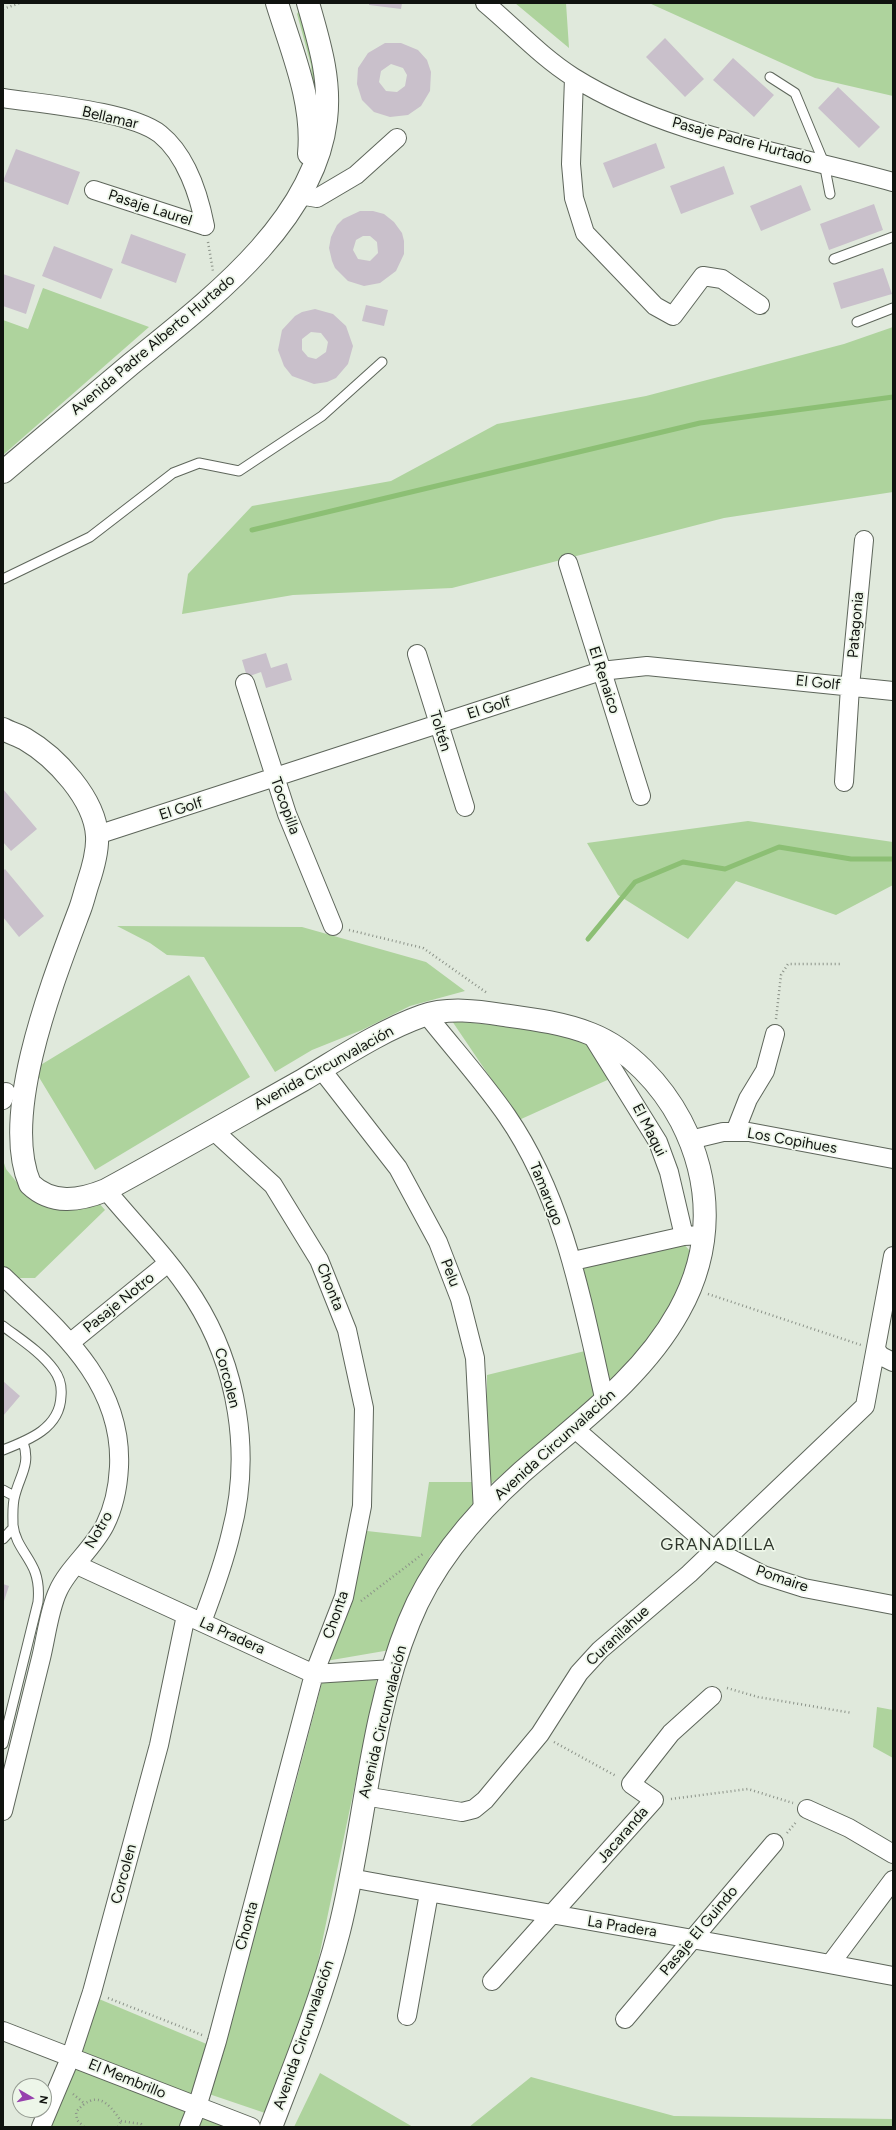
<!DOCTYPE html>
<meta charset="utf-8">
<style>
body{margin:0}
#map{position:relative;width:896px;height:2130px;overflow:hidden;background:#e0e9dc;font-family:Figtree,sans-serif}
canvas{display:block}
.frame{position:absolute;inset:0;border:4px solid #10130f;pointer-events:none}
.north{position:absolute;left:12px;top:2078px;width:40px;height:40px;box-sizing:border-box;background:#edf6e9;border:1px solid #959b92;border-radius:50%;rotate:99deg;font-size:11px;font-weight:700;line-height:16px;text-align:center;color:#10130f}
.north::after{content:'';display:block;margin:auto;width:14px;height:18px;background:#9741ae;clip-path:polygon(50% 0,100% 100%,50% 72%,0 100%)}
</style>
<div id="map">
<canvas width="896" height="2130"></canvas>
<div class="frame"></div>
<div class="north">N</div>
</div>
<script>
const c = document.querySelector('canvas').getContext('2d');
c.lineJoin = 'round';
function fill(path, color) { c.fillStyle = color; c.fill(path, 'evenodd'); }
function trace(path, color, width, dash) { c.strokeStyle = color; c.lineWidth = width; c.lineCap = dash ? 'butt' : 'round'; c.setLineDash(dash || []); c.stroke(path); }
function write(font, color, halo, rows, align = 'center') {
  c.font = font + ' Figtree,sans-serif'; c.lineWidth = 3.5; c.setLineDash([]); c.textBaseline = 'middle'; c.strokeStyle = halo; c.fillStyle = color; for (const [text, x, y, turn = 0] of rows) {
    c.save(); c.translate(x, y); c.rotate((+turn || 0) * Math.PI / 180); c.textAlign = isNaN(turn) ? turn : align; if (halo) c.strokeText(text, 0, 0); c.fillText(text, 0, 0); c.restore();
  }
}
fill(new Path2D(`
 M515 3H566L569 48Z
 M649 3H893V96L815 78Z
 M301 7 315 65 318 94 315 132 311 65 297 14Z
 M43 288 149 327 3 455V320L28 329Z
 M893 327V492L724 518 452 588 293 595 182 614 188 574 252 506 391 481 497 424 646 396 844 344Z
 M748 821 893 842V885L836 915 736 881 688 939 618 895 587 843Z
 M117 926 302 927 426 962 465 991 410 1006 362 1030 312 1050 275 1072 204 957 167 955 150 943Z
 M189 975 250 1077 95 1170 34 1069Z
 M452 1021 537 1029 595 1044 614 1077 519 1120Z
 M3 1160 6 1169 23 1190 97 1201 105 1210 35 1278H16L3 1267Z
 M682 1242 690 1251 679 1295 642 1352 607 1390 579 1267Z
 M589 1350 599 1395 487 1487V1375Z
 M429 1482H476L474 1505 430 1556 390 1650 326 1661 349 1604 367 1531 421 1537Z
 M379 1669 314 1981 265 2113 209 2094 294 1790 324 1675Z
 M877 1707 893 1710V1758L873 1747Z
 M99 1999 209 2045 193 2099 76 2052Z
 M74 2066 186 2109 184 2127H47Z
 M320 2073 413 2127H294Z
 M531 2077 674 2116 893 2119V2127H469Z
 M208 2115 234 2127H195Z`), '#aed39d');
trace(new Path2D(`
 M252 530 700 423 893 397
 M588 939 635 882 683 862 725 869 779 847 851 859H893`), '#8cbf74', 5);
fill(new Path2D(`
 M369 3H402L401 9 369 5Z
 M665 38 704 79 685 97 646 57Z
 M385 43H401L418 50 427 60 431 72 430 91 421 106 408 115 390 117 374 112 362 100 357 84 358 68 368 53ZM391 64 403 68 407 75 405 86 397 92 386 91 379 82 381 71Z
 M733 58 774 95 754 117 713 80Z
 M838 87 880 127 859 148 818 108Z
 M656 143 665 168 613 188 603 163Z
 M16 149 80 172 68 205 3 181Z
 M724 166 734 194 681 214 670 186Z
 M801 185 811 210 761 231 750 206Z
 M874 204 883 230 829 250 820 224Z
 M360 211H373L384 214 394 222 402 233 404 241V254L396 271 380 283 364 286 348 281 335 268 332 261 329 248 331 237 337 225 343 219ZM363 236H370L377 242 378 253 370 261 358 259 353 250 356 240Z
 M131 234 186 254 176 283 121 263Z
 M54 246 113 269 101 299 42 276Z
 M883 268 892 294 841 309 833 283Z
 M3 274 35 285 26 314 3 306Z
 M366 305 388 310 384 326 362 321Z
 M315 309 333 314 346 326 353 346 348 364 336 378 327 382 314 384 292 376 284 366 278 350 282 330 295 316 302 312ZM311 332 321 333 328 342 326 352 316 359 308 357 302 350V339Z
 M266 653 271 668 287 663 292 680 266 688 261 672 247 677 242 660Z
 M3 789 37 829 11 851 3 842Z
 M5 869 44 916 19 937 3 917V871Z
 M3 1381 20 1396 3 1416Z
 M3 1584 9 1586 3 1604Z`), '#c9c0cb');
const service = new Path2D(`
 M770 77 795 93 824 163 830 194
 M834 259 893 237
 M857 322 893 308
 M3 579 90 537 173 473 199 463 239 471 322 416 382 362
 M3 1326C20 1339 41 1352 54 1370 60 1378 62 1386 61 1396 60 1428 29 1440 3 1450
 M3 1490 14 1496
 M3 1539 13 1528
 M3 1744 38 1602C39 1592 39 1583 35 1572 29 1556 15 1544 13 1525 13 1515 12 1505 15 1495 20 1475 31 1464 23 1442`);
const minor = new Path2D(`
 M485 3C514 27 540 56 573 77 669 137 786 152 893 182
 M574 78 571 164 574 198 585 233 655 306 673 316 703 276 722 279 760 305
 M3 98C42 104 131 111 160 134 186 155 199 195 205 226
 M94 190 205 226
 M299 195 317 198 356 175 397 138
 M568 563 641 796
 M417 654 465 807
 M245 683 287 814 333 926
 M844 782 850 687 864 540
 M97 835 601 671 647 666 893 691
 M426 1014C453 1048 483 1081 507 1116 565 1200 583 1306 605 1402
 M591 1034 658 1142 669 1172 684 1236 703 1235
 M321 1069 398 1168 438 1242 460 1299 475 1358 483 1512
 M3 1100 6 1092
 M735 1132 748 1099 765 1071 775 1034
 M690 1140 723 1132H749L893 1159
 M106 1190C135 1225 169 1259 194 1298 238 1367 252 1454 231 1533 224 1563 213 1593 202 1622
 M573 1261 684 1236
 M3 1276C59 1330 123 1382 119 1467 118 1487 114 1507 105 1525 93 1549 68 1568 58 1591 49 1610 46 1638 41 1658 28 1709 16 1760 3 1811
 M71 1342 168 1263
 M876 1350 881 1356 893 1362
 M575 1429 714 1550 763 1575 804 1588 893 1605
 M77 1565 314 1674 393 1669
 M364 1796 462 1812 474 1809 485 1800 540 1734 579 1673 600 1650 689 1574 865 1406 893 1256
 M807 1809 849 1828 893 1854
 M350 1878C531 1911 712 1941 893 1976
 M831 1963 893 1880
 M492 1981 654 1800 631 1784 671 1733 712 1696
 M407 2016 429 1893
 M625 2019 774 1843
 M3 2031 251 2127
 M41 2127 71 2056 92 1992 159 1745 186 1615
 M189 2127 197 2107 217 2041 314 1674 344 1597 362 1506 364 1408 347 1330 319 1260 273 1185 214 1131`);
const tertiary = new Path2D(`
 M3 729C10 733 18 735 25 739 56 757 95 799 97 836 98 851 93 868 88 883 85 892 83 901 80 909 53 981 0 1114 30 1184 52 1205 79 1201 106 1190 172 1154 237 1117 303 1080 342 1057 380 1031 422 1016 447 1007 478 1011 503 1015 532 1019 564 1023 591 1034 629 1049 662 1085 681 1121 713 1183 713 1250 679 1311 642 1378 578 1423 522 1472 476 1513 432 1564 409 1622 369 1720 365 1829 339 1931 322 1998 296 2062 271 2127`);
const secondary = new Path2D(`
 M277 3C292 52 314 102 309 154
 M3 472C46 436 88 400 131 364 206 303 314 223 326 120 331 79 319 42 308 3`);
trace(service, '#5e665b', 11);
trace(minor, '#5e665b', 20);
trace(tertiary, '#5e665b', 24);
trace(secondary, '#5e665b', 24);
trace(new Path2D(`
 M3 9 20 3
 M208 242 213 271
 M349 930 423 948 487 993
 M776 1019 781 975 788 964H840
 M708 1294 861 1345
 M361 1601 424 1553
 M727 1688 758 1697 852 1713
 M554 1742 616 1776
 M671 1799 748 1789 793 1803
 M787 1833 797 1821
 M108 1998 202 2035
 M73 2094 84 2103
 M84 2127 77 2120 76 2112C96 2089 108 2102 121 2121L141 2124 143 2127
 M118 2127 121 2121`), '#8b9288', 2.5, [1, 3]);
trace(service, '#fff', 9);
trace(minor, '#fff', 18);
trace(tertiary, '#fff', 22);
trace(secondary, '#fff', 22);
write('15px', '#10130f', '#edf6e9', [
 ["Bellamar",110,118,13],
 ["Pasaje Padre Hurtado",742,141,15],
 ["Pasaje Laurel",150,208,18],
 ["Avenida Padre Alberto Hurtado",153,345,-40],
 ["Patagonia",856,625,-85],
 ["El Renaico",604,680,72],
 ["El Golf",818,683,6],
 ["El Golf",489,708,-18],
 ["Toltén",440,731,73],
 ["Tocopilla",285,806,70],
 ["El Golf",181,809,-18],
 ["Avenida Circunvalación",324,1068,-29],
 ["El Maqui",649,1130,63],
 ["Los Copihues",792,1141,10],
 ["Tamarugo",546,1194,68],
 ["Pelu",450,1273,69],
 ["Chonta",330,1287,68],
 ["Pasaje Notro",119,1303,-39],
 ["Corcolen",227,1378,75],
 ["Avenida Circunvalación",555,1445,-42],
 ["Notro",99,1530,-60],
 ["Pomaire",782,1579,19],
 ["Chonta",336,1615,-71],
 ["La Pradera",232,1636,24],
 ["Curanilahue",618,1636,-43],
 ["Avenida Circunvalación",383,1722,-76],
 ["Jacaranda",623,1835,-49],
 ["Corcolen",124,1874,-75],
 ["Chonta",247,1926,-75],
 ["La Pradera",622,1927,9],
 ["Pasaje El Guindo",699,1931,-50],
 ["Avenida Circunvalación",304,2035,-71],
 ["El Membrillo",127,2079,22]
]);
c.letterSpacing = '1px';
write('17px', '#2f362c', '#edf6e9', [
 ["GRANADILLA",718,1545]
]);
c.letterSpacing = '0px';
</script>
